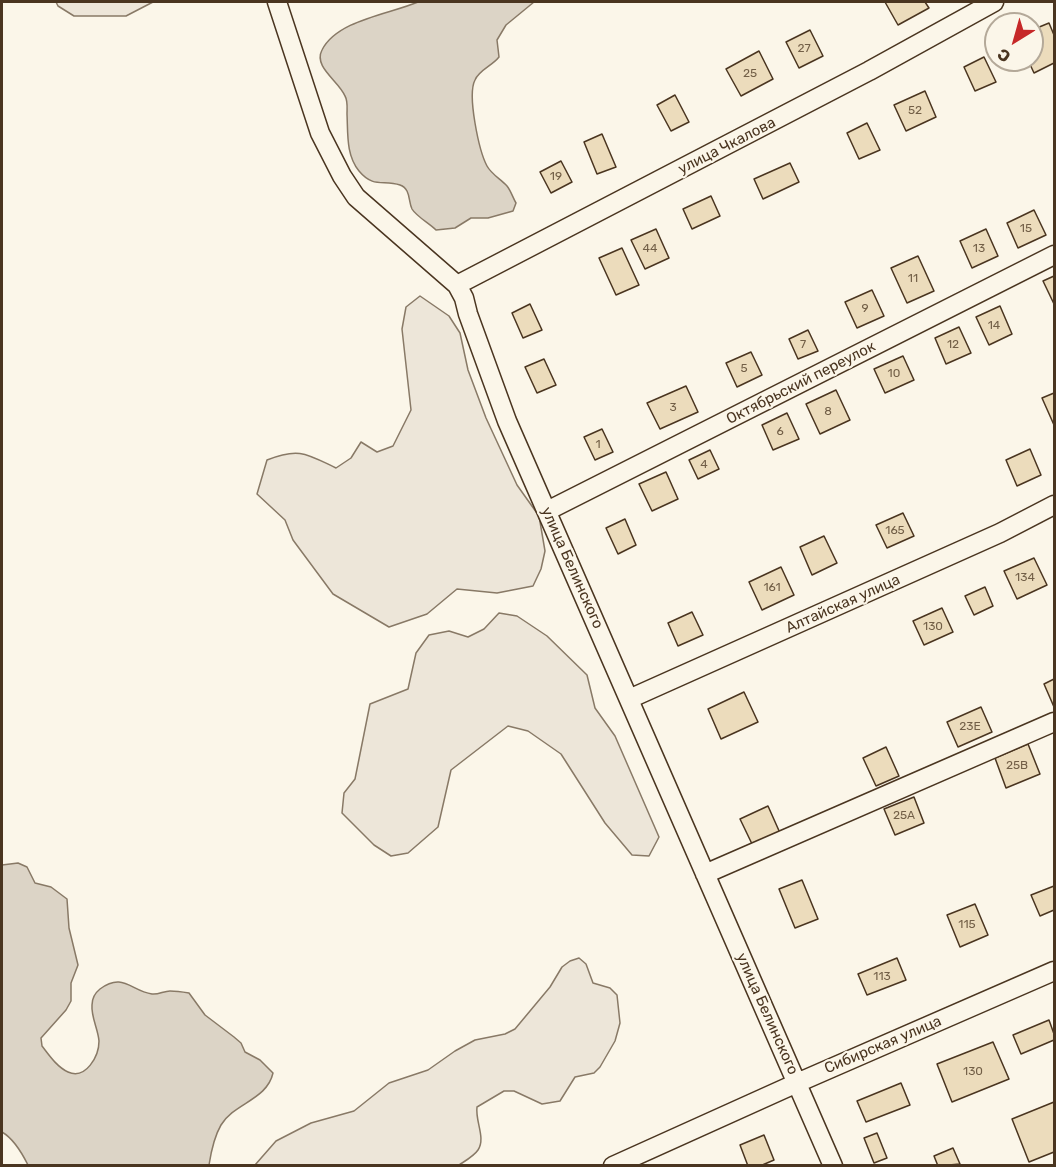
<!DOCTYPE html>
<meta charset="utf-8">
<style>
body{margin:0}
#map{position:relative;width:1056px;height:1167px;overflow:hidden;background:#fbf6e9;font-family:Rubik,sans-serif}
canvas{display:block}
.frame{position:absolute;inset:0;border:3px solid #4a3520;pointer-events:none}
.north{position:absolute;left:984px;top:12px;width:60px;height:60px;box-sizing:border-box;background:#fbf6e9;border:2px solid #b4a999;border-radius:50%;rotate:217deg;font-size:16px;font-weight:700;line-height:24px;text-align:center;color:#4a3520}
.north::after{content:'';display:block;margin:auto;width:21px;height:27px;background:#c62828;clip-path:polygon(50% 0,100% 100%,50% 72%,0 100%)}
</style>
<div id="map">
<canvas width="1056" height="1167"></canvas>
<div class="frame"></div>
<div class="north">С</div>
</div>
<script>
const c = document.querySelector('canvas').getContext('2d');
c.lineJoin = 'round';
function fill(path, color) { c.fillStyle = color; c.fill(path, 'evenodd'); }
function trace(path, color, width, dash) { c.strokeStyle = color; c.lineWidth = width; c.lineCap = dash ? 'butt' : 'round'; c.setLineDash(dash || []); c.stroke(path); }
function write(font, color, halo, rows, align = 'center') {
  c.font = font + ' Rubik,sans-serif'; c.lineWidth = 4.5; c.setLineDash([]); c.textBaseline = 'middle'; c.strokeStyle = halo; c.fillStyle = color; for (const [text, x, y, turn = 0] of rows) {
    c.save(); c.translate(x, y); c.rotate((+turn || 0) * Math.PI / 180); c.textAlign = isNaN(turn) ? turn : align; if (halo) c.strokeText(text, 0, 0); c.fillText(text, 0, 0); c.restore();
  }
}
const green = new Path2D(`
 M56 2H153L126 16H74L58 6Z
 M420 296 449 316 460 333 468 370 486 418 517 485 539 516 545 551 541 569 533 586 497 593 457 589 427 614 389 627 333 594 293 540 285 520 257 494 267 460C299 447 307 454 336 468L351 458 361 442 377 452 393 446 411 410 402 329 406 307Z
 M499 613 517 616 547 636 587 675 595 708 615 736 659 837 649 856 632 855 605 823 561 754 528 731 508 726 451 770 438 827 408 853 391 856 374 845 342 813 344 793 355 779 370 704 408 689 416 653 429 635 449 631 468 637 484 629Z
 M579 958 586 964 593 983 610 988 617 995 620 1023 615 1041 600 1067 594 1073 575 1077 560 1101 542 1104 514 1091H504L477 1107C475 1121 486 1138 478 1150 474 1156 465 1161 459 1165H255L276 1141 311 1123 354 1111 389 1083 428 1070 455 1051 475 1040 505 1034 515 1029 550 987 562 967 570 961Z`);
fill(green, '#ede6d9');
trace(green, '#887966', 1.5);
const water = new Path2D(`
 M418 2H534L506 25 497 40 499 57C492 66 479 70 475 80 467 95 479 151 487 166 492 175 501 179 507 186 511 191 513 198 516 203L513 211 488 218H471L455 228 436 230C430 224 416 216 412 209 408 201 411 189 400 185 384 179 374 189 359 171 346 155 348 134 347 114 347 108 348 101 345 96 339 81 313 67 322 50 337 20 390 14 418 2Z
 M18 863 27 867 35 883 51 887 67 899 69 928 78 965 71 983V1001L66 1010 41 1038 42 1046C49 1055 57 1067 68 1072 86 1080 99 1056 99 1041 98 1029 91 1017 92 1005 92 999 95 993 100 989 123 972 131 991 152 994 158 995 164 991 170 991 176 991 183 992 189 993L205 1015 234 1037 241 1043 245 1052 260 1060 273 1073C267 1100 234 1103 221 1125 214 1137 211 1152 209 1165H28C22 1153 14 1139 2 1132V865Z`);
fill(water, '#dcd4c6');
trace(water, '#887966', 1.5);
const building = new Path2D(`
 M885 2H925L929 8 898 25Z
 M1049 23 1054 35V63L1034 73 1028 60H1032V30Z
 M810 30 823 56 799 68 786 42Z
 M759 51 773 79 741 96 726 69Z
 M984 57 996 82 975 91 964 67Z
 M925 91 936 117 906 131 894 105Z
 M675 95 689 122 671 131 657 105Z
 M867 123 880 150 859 159 847 133Z
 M602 134 616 167 597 174 584 142Z
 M561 161 572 182 551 193 540 172Z
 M790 163 799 182 763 199 754 179Z
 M711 196 720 216 692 229 683 209Z
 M1034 210 1046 235 1018 248 1007 223Z
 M656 229 669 258 645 269 631 240Z
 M986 229 998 256 972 268 960 241Z
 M622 248 639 285 616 295 599 258Z
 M918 256 934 291 907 303 891 268Z
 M1054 276V304L1043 281Z
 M872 290 884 316 857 328 845 302Z
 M530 304 542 330 523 338 512 313Z
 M1000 306 1012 334 989 345 976 317Z
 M959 327 971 353 946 364 935 338Z
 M808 330 818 351 798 359 789 339Z
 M751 352 762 375 737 387 726 363Z
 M903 356 914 380 885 393 874 369Z
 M544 359 556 385 537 393 525 367Z
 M686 386 698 412 660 429 647 403Z
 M836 390 850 420 820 434 806 404Z
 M1054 393V425L1042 398Z
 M787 413 799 439 773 450 762 425Z
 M602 429 613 452 595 460 584 437Z
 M1030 449 1041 475 1017 486 1006 460Z
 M710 450 719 469 698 479 689 460Z
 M666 472 678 499 652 511 639 484Z
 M903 513 914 536 887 548 876 525Z
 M625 519 636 545 618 554 606 528Z
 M824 536 837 563 812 575 800 547Z
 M1034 558 1047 585 1017 599 1004 571Z
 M781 567 794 595 762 610 749 582Z
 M985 587 993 606 974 615 965 596Z
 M942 608 953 632 924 645 913 621Z
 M692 612 703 635 678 646 668 623Z
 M1054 679V707L1044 684Z
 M744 692 758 722 721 739 708 709Z
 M981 707 992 732 958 747 947 722Z
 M1028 744 1040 774 1006 788 995 758Z
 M886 747 899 776 876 786 863 758Z
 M914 797 924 823 895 835 884 809Z
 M768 806 780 833 753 846 740 819Z
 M802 880 818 919 795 928 779 889Z
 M1054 886V910L1040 916 1031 895Z
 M975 904 988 935 960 947 947 915Z
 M897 958 906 980 867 995 858 974Z
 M1049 1020 1054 1034V1040L1021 1054 1013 1035Z
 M993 1042 1009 1079 952 1102 937 1064Z
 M901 1083 910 1105 866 1122 857 1101Z
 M1054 1102V1152L1029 1162 1012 1119Z
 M877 1133 887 1158 874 1163 864 1138Z
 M764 1135 774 1160 760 1166H748L740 1145Z
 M953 1148 960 1164 938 1166 934 1156Z`);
fill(building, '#ecdcbc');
trace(building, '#4a3520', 1.5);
const minor = new Path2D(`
 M277 2 320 133 342 176 356 197 457 285 464 298 468 314 507 421 833 1166
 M457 285 869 71 994 2
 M547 511 1054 255
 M629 699 1000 533 1054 505
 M705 874 1054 722
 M613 1166 797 1083 1054 971`);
trace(minor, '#4a3520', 21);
trace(minor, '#fbf6e9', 18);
write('12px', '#725f47', null, [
 ["27",804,49],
 ["25",750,74],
 ["52",915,111],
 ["19",556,177],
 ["15",1026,229],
 ["44",650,249],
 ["13",979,249],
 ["11",913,279],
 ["9",865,309],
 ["14",994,326],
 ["7",803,345],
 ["12",953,345],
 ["5",744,369],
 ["10",894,374],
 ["3",673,408],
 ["8",828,412],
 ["6",780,432],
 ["1",598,445],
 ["4",704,465],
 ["165",895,531],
 ["134",1025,578],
 ["161",772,588],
 ["130",933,627],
 ["23Е",970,727],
 ["25В",1017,766],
 ["25А",904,816],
 ["115",967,925],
 ["113",882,977],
 ["130",973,1072]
]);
write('15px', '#4a3520', '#fbf6e9', [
 ["улица Чкалова",727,146,-27],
 ["Октябрьский переулок",801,383,-27],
 ["улица Белинского",572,568,66],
 ["Алтайская улица",843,604,-24],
 ["улица Белинского",767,1014,66],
 ["Сибирская улица",883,1045,-23]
]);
</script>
